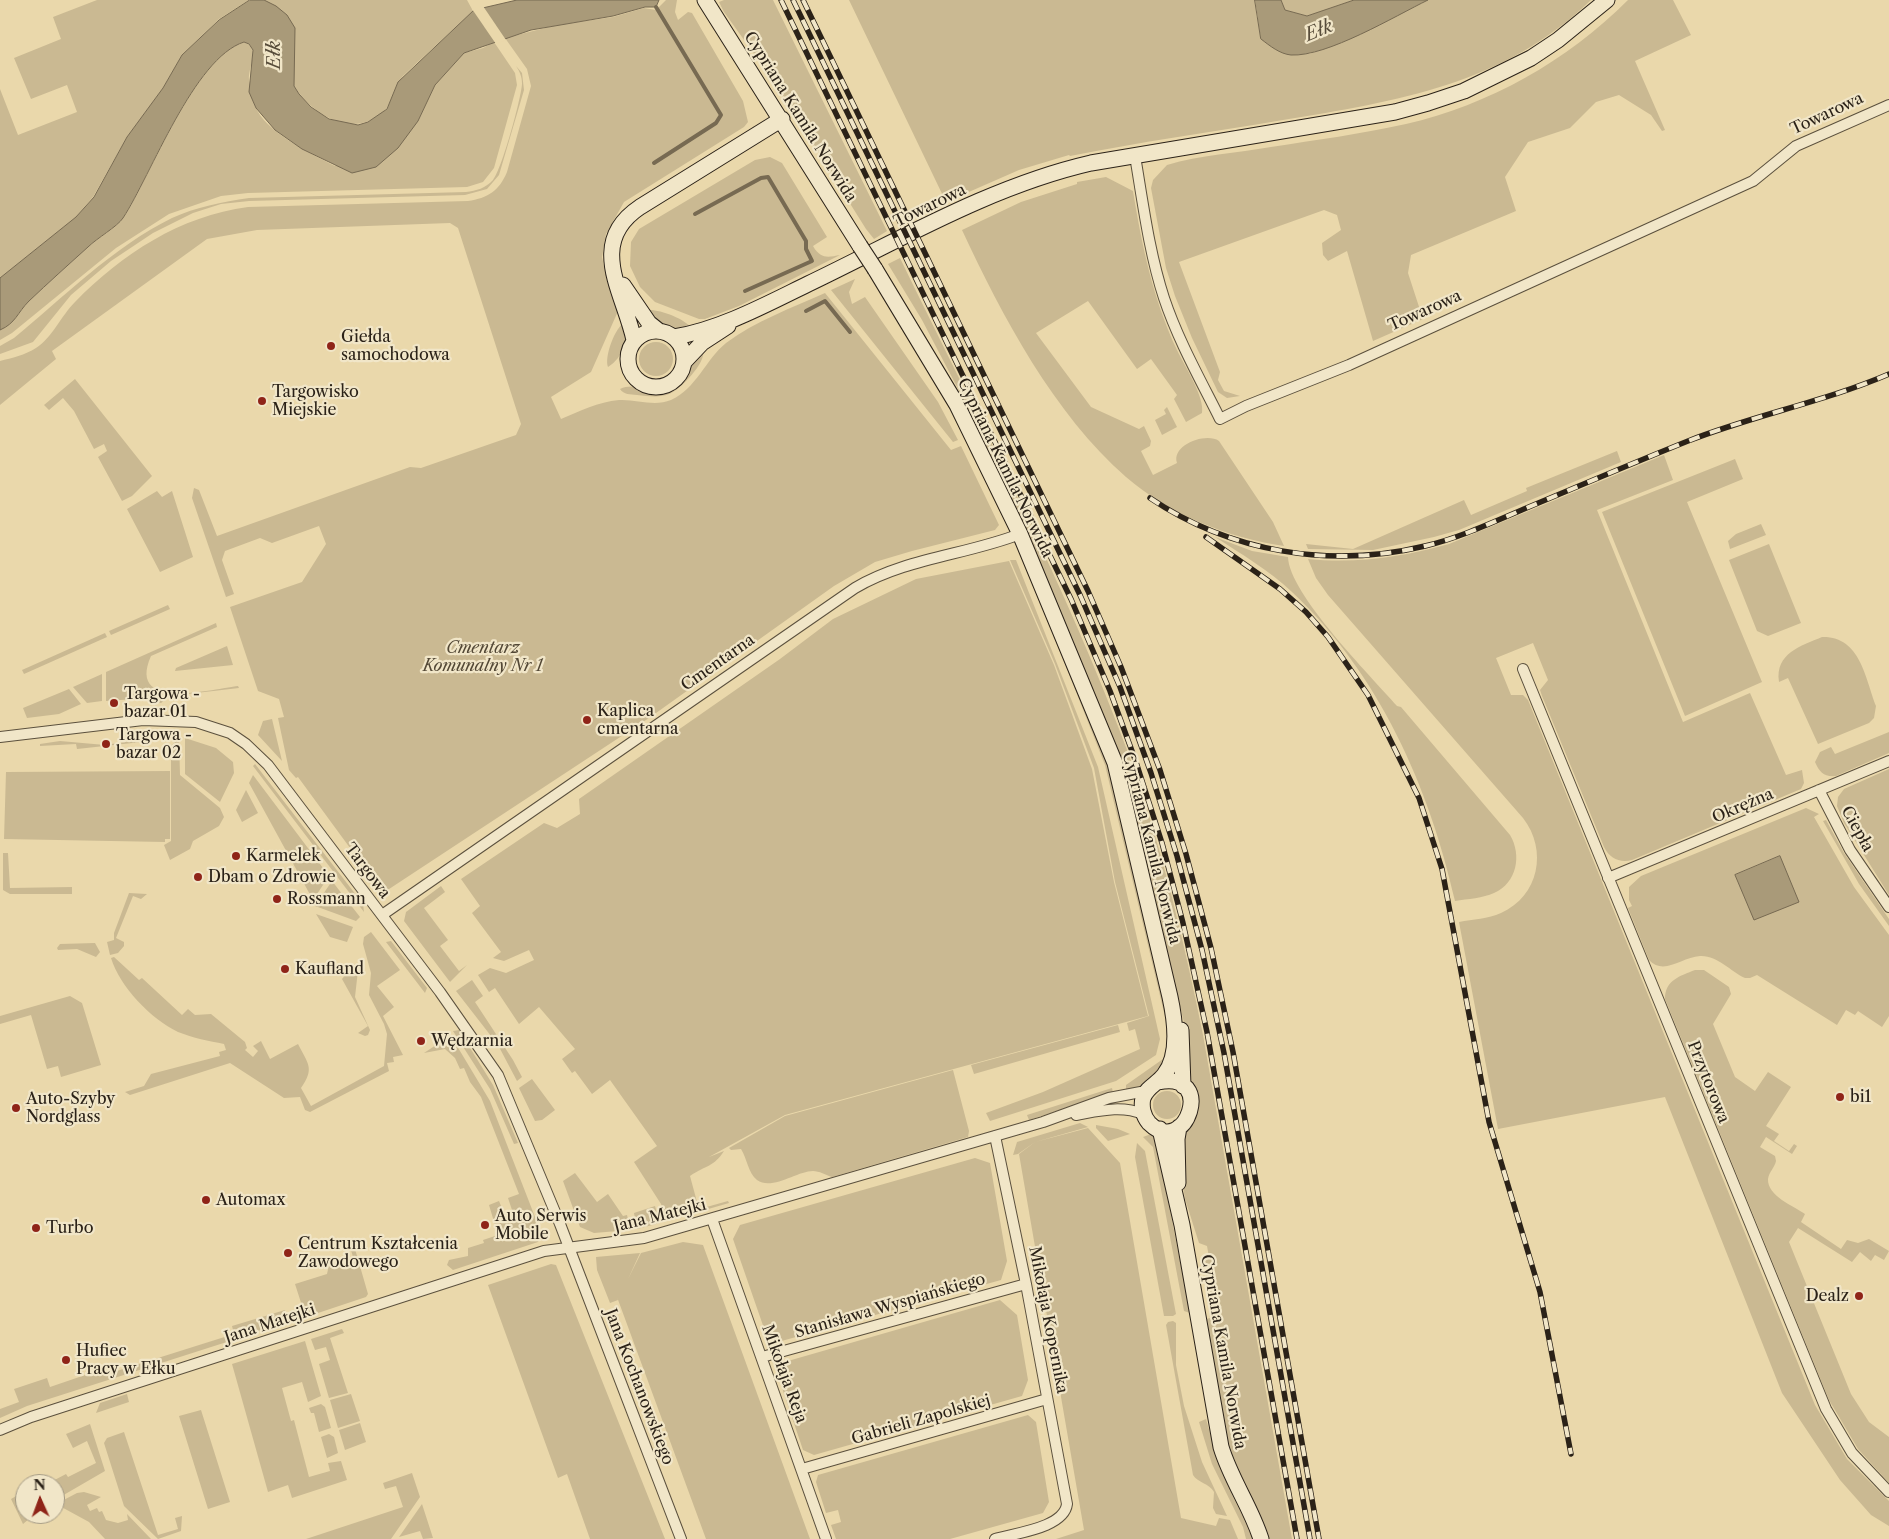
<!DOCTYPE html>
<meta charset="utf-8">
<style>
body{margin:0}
#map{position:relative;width:1889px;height:1539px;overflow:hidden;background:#ead8ab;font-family:"Libre Caslon Text",serif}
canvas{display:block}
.north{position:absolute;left:15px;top:1474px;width:50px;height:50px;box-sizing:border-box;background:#f1e6c8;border:1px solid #a29882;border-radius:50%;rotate:358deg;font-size:14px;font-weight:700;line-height:20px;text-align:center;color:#2b2218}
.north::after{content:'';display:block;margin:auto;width:18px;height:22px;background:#8f2418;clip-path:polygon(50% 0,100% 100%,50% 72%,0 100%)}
</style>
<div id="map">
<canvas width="1889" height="1539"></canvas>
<div class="north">N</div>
</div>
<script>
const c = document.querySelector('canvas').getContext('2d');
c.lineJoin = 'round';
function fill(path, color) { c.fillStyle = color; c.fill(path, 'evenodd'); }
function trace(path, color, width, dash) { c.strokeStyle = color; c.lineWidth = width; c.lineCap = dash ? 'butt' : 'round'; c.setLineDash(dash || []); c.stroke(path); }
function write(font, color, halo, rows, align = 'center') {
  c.font = font + ' "Libre Caslon Text",serif'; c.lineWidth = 4.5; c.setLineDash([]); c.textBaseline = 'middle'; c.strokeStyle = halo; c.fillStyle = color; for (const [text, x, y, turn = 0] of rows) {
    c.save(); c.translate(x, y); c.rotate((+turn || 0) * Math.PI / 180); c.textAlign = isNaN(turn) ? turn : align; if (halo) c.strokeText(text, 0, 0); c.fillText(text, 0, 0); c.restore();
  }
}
fill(new Path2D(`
 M97 0H249L219 19 182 55 163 88 127 137 93 197 76 217 0 278V89L18 135 77 112 67 85 31 99 14 58 61 39 53 17Z
 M264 0H467L473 11C450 33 426 54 403 76 394 85 394 100 386 109 356 141 313 116 294 86L287 15Z
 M666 0H677L675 12 678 20 688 12 692 13 743 101 748 122 744 127 624 202 606 234 602 257 607 280 619 309 591 372 551 397 561 419C580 411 598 402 619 400 636 399 654 407 671 400 696 389 706 359 726 343 755 321 792 308 825 293L951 450 961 446 999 525 995 530 912 551 875 562 834 586 649 718 383 893 298 777 296 778 289 770 278 718 284 717 279 699 258 691 230 607 302 582 326 544 319 526 272 543 260 538 225 551 222 560 234 594 226 597 192 498 194 488 199 490 217 536 410 467 421 468 516 435 521 424 458 228 450 223 257 230 207 239 52 351 56 359 0 405V361C12 358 25 355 36 348 52 338 61 316 75 302 122 254 180 216 248 207L468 201C488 198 499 191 507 172L531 86 527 69 505 38 557 25 613 17 644 8 656 10Z
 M724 0H773L887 231 874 239 866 229 770 76 724 12 719 2Z
 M849 0H1255L1257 18 1309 54 1332 46 1428 0H1591C1503 85 1398 101 1283 120 1212 132 1140 142 1070 156L1069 155 1019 170 946 202Z
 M1281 0H1354L1307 16 1285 10Z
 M1628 0H1673L1691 35 1635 61 1665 130 1662 131 1651 115 1619 95 1596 102 1570 128 1528 142 1505 177 1516 211 1411 255 1408 273 1423 319 1373 341 1347 251 1328 261 1323 255 1322 243 1341 230 1337 215 1324 210 1179 262 1220 372 1218 380 1224 391 1240 396 1227 398 1218 392 1192 338 1175 296 1166 268 1151 188 1153 180 1167 165C1200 155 1237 153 1271 147 1316 140 1361 134 1406 124 1489 105 1567 61 1628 0Z
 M244 42C261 49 248 66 249 80 250 88 253 99 255 106 265 132 312 154 335 166L418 121 435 85 464 53 483 48 494 42 515 73 517 85 494 168 483 182 467 187 248 193 221 196 169 214 116 248 12 333 0 340V330C16 323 17 313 29 301 48 283 68 265 88 247 97 238 117 228 123 218 152 174 194 59 244 42Z
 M516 66 522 73 524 90 499 175 487 189 465 195 249 201 221 204 193 213 153 233 111 261 71 295 33 342 0 354V346L14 338C64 297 113 247 172 218 196 207 222 202 249 198L466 192C476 191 486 188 493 180 502 169 521 99 522 84 522 77 520 72 516 66Z
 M770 157 782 163 827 237 813 246C821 260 829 257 840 255L739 306 705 319H699L655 302 640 287 630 266 631 242 639 229 755 160Z
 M1106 177 1133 191C1142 246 1153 299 1177 350 1184 365 1205 397 1202 413L1186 422 1174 399 1177 395 1151 359 1137 369 1088 301 1036 333 1091 407 1139 429 1144 426 1151 441 1150 446 1141 451 1153 475 1177 463C1171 445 1206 432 1219 441L1273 522 1284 546C1228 538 1169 514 1126 477 1054 414 1002 316 962 230L1021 202 1077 184V182Z
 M900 258C980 423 1067 586 1130 758 1162 848 1184 941 1203 1035L1292 1539H1268C1259 1508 1241 1481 1230 1451L1206 1319 1210 1318 1205 1258 1209 1257 1207 1246 1199 1243 1185 1199 1182 1180 1181 1141 1189 1084 1186 1031 1121 761 1032 542 967 406 922 320 888 264Z
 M855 279 849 292 852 304 865 297 938 402 958 440 953 442 831 290Z
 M648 310C659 309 686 319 691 328 671 332 661 326 648 310Z
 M625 322C628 339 624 357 608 367 604 357 615 327 625 322Z
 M639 359a17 17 0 1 1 34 0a17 17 0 1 1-34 0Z
 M703 350C707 362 680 390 669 394 659 398 648 396 637 395 630 394 624 395 620 389 641 379 658 404 680 382 685 377 686 371 690 365 693 359 699 354 703 350Z
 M75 379 152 476 132 496 122 501 98 457 107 451 104 444 94 449 74 411 63 398 49 410 44 405Z
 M1167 407 1177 427 1162 435 1155 420 1166 414 1164 410Z
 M1617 451 1621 462 1459 530 1434 537 1373 550 1308 549 1306 544 1353 549 1464 500 1471 515 1527 491 1526 488Z
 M1664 455 1673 480 1597 510 1683 722 1750 693 1786 775 1802 770 1804 783 1801 789 1632 860C1620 863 1610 859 1604 847L1542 696 1540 690 1548 680 1533 643 1496 658 1511 695H1523L1528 700 1815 1405 1847 1459 1889 1501V1526L1871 1515 1840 1480 1782 1393 1665 1097 1498 1129 1459 922C1473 919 1488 919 1501 913 1539 896 1548 850 1523 818L1328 595 1316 578 1308 559C1356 564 1403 557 1449 544Z
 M1735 459 1743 479 1687 502 1762 682 1685 716 1602 512Z
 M157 491 162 497 172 491 193 557 160 572 127 509Z
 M1761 524 1766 535 1730 549 1728 541 1736 534Z
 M1215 537 1252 551 1288 557C1289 594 1370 675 1397 706L1401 707 1510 835C1522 855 1517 883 1494 893 1483 898 1468 899 1455 901 1429 786 1379 674 1292 592 1269 570 1241 554 1215 537Z
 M1769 544 1801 623 1768 636 1757 631 1729 560Z
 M1019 548 1108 765 1170 1030 1165 1066 1141 1088 1126 1091V1085L1163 1059 1167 1043 1166 1021 1105 765Z
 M1010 560H1016L1098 767 1160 1039 1156 1055 1116 1081 990 1121 986 1113 1043 1092 1140 1049 1135 1029 1129 1031 1127 1023 1149 1016 1115 882 1094 768 1055 664Z
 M1009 561 1054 665 1092 769 1114 882 1148 1016 785 1115 709 1157 724 1151C714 1167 706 1165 690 1176L697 1202 703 1208 728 1201 729 1203 667 1221 661 1204 634 1162 657 1146 610 1080 592 1094 575 1071 572 1073 562 1059 575 1049 539 1007 519 1024 495 988 489 992 478 975 490 968 506 973 534 960 529 950 504 961 493 958 501 952 472 913 480 906 461 879 544 823 557 828 580 814 579 799 780 659 833 619 916 579Z
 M168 605 170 609 111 635 109 631Z
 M216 623 217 627 151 656C126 712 212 689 238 686L239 688 170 696 161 703 135 699 106 701V672Z
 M105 633 107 637 24 674 22 670Z
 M1822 637C1860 636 1865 677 1876 706L1874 718 1869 723 1818 744 1788 678 1779 682C1775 653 1801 646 1822 637Z
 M227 646 233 665 175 671 176 668Z
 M102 674V701L87 703 73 687Z
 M69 689 81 704 59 714 27 718 23 708Z
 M272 719 282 761 258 735 263 721Z
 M1889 732V753L1836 776C1824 777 1820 773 1815 762L1820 752 1831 747 1835 754Z
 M164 736 172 737 169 739 77 749 76 744 40 746V744L60 741 105 745Z
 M179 738 180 775 220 808 224 817 219 826 193 841 190 849 170 860 164 845 171 841V746Z
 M185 738 216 748 233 762 234 773 220 802 185 774Z
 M255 764 363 904 364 912 253 766Z
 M1889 769V895L1844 823 1837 806 1838 797 1844 789Z
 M170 771V839H165V842L4 839 6 772Z
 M253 775 329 876 313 900 249 783Z
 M246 790 258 813 242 822 236 810Z
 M1806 808 1819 814 1814 817 1854 887 1889 935V1016L1882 1027 1858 1011 1855 1015 1846 1010 1837 1025 1757 975 1750 978H1745C1730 971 1717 955 1700 956 1682 957 1664 976 1649 960L1628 908 1632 906 1629 900V887L1641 876Z
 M1826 820 1844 853 1889 919V926L1859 884 1823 821Z
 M3 853H8L10 888 72 887V894H10L3 890Z
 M332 881 360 917 356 921 315 906Z
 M441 886 445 892 424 908 448 940 440 946 459 971 467 965 450 982 404 921 406 912Z
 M129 893 147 894 141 899 133 896 116 938 124 942V946L118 953 110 955 107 942 114 940V933Z
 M316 914 353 927 347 942 330 937Z
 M371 932 400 970 377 986 394 1007 383 1016 403 1055 393 1057 394 1062 387 1063 389 1071 310 1112 305 1110 300 1097 284 1098 230 1063 130 1095 125 1092 144 1086 151 1074 220 1056 219 1052 226 1050 224 1044C209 1041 193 1038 178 1032 151 1019 120 987 111 958L114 957 139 980 142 978 182 1015 188 1009 195 1015 211 1014 245 1042 247 1048 245 1050 253 1057 258 1051 253 1046 261 1041 270 1059 298 1044C308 1064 315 1068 301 1088L311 1106 384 1066 387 1034 384 1024 369 995 371 973 363 944 364 937Z
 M391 941 427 988 425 993 386 942Z
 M95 943 100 952 96 957 77 949 58 950 57 948 60 944Z
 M355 964 358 970 355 997 370 1030 368 1035 365 1036 358 1033 368 1026 342 979Z
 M1695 970H1704L1729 987 1731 994 1713 1024 1735 1077 1755 1091 1768 1072 1791 1087 1766 1126 1779 1134 1774 1141 1789 1151 1794 1144 1797 1146 1792 1154 1766 1137 1760 1147 1775 1156 1776 1161C1775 1167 1769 1172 1768 1179 1767 1196 1794 1206 1805 1214L1801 1222 1841 1249 1847 1240 1858 1243 1869 1239 1889 1251 1884 1260 1875 1255 1871 1261 1860 1252 1852 1262 1798 1228 1789 1242 1851 1394 1869 1422 1889 1437V1483L1858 1449 1829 1400 1665 999C1665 980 1680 976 1695 970Z
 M472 980 483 996 475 1002 513 1060 522 1077 517 1081 498 1045 456 991Z
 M70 996 82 1003 101 1065 61 1077 58 1066 47 1069 31 1015 0 1024V1016Z
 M1118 1025 1120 1032 974 1074 971 1065Z
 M459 1030 493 1085 518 1143 514 1144 490 1089 453 1031Z
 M439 1043 453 1049 457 1046 490 1101 542 1235 538 1242 453 1270 447 1265 449 1260 468 1256V1248L484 1243 483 1240 498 1235 489 1205 499 1201 504 1213 512 1210 508 1198 519 1194 481 1097 470 1082 464 1068 460 1069 455 1058 445 1049 424 1053Z
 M953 1070 969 1131 968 1137 832 1177C826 1175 819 1171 813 1171 797 1171 772 1191 757 1180 748 1173 747 1158 741 1149L731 1150 729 1148 785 1116Z
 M532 1079 555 1110 542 1120 535 1121 519 1088Z
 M1112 1088 1113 1093 1029 1120 1027 1115Z
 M1153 1105a14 14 0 1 1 28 0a14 14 0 1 1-28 0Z
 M1080 1123 1088 1127 1035 1142 1018 1154 1013 1155 1017 1142Z
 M1096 1125 1118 1129 1130 1134 1108 1141 1096 1128Z
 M1088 1128 1120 1163 1181 1518 1216 1526 1219 1518 1230 1520 1238 1539H1056L1084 1530 1019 1154 1035 1142Z
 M1151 1134 1156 1137 1190 1313 1184 1311 1153 1147 1143 1137Z
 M1137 1143 1145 1151 1176 1314 1173 1316H1164L1135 1157Z
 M975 1158 990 1163 1007 1261 1001 1280 778 1342 767 1337 733 1239 740 1225Z
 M575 1173 597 1202 608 1194 623 1216 627 1215 630 1230 594 1233 580 1227 563 1181Z
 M655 1206 660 1223 637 1229 634 1213Z
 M353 1242 368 1294 366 1297 312 1315 304 1312 295 1284 327 1274 329 1265 353 1257 349 1243Z
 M683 1242 703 1245 810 1539H706L617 1297 618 1300 610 1303 597 1270 596 1257 640 1253 628 1279 641 1253Z
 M551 1264 556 1265 665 1539H590L567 1474 558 1478 488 1285Z
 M1000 1300 1017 1315 1028 1380 1022 1396 814 1455 803 1450 776 1370 781 1363Z
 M285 1310 286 1323 27 1406 0 1418V1409L19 1402 14 1389 47 1378 50 1387 94 1372 104 1375 234 1334 232 1326Z
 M1173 1321 1176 1323V1365L1184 1406 1202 1462 1227 1516 1216 1514 1213 1508 1214 1492C1209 1483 1198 1483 1193 1475L1166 1325 1168 1322Z
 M342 1329 344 1333 330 1338 348 1393 329 1398 319 1364 330 1360 326 1347 315 1350 311 1339Z
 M305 1341 321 1396 308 1402 302 1382 282 1388 291 1421 294 1420 309 1477 330 1471 328 1463 341 1461 347 1480 292 1498 288 1485 268 1492 232 1364Z
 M127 1394 129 1402 96 1413 100 1403Z
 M351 1394 360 1421 338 1428 330 1400Z
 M321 1404 325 1407 331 1428 319 1432 314 1413H311L309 1408Z
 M201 1410 230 1502 208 1509 179 1416Z
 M1028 1415 1036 1422 1049 1502 1043 1513 950 1539H836L831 1525 841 1522 838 1510 826 1513 816 1482 818 1475Z
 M1206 1419 1220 1468 1248 1521 1254 1539H1246L1243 1527 1212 1464 1199 1422Z
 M360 1423 366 1442 345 1450 339 1430Z
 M90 1424 105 1471 55 1500V1484H47L66 1474 68 1477 96 1463 87 1441 73 1448 66 1434Z
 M124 1432 158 1535 178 1529 175 1518 182 1516 181 1531 158 1539 124 1506 104 1443 107 1438Z
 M329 1434 334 1437 338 1453 327 1458 321 1437Z
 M412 1473 420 1497 391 1539H306L403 1507 396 1486 385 1489 383 1483Z
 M25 1491V1514H35L23 1524 11 1499Z
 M84 1492 101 1497 87 1505 90 1511 97 1508 99 1512 102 1511 106 1520 118 1523 128 1520 127 1514 151 1539H105L89 1522 56 1504 77 1493Z
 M422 1504 433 1538 423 1539 420 1531 399 1537Z`), '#cab992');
const water = new Path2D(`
 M250 0H264L276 6 287 15 295 28 294 86 299 94 311 107 329 119 358 125 368 122 387 109 398 82 474 10 517 0H659L656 7H645L613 16 531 30 464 53 435 85 418 121 398 148 376 167 352 173 302 149 275 130 256 108 249 92 253 50 249 44 244 42C194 58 151 175 123 218 117 227 97 238 88 247 68 265 48 283 29 301 17 313 16 323 0 330V278L76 217 94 197 127 137 163 88 182 55 219 20Z
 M1255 0H1281L1285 10 1307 16 1354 0H1428C1395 16 1327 57 1291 55 1280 54 1270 46 1261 39Z
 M1780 856 1799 902 1754 920 1735 875Z`);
fill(water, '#a99a79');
trace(water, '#776a52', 1);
fill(new Path2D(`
 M483 6 506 40 496 44 472 9Z`), '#ead8ab');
trace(new Path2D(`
 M654 163 716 123 721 115 656 7
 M695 214 761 178 768 177 806 241V249L812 261 745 291
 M806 311 825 301 850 332`), '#776a52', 4);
const street = new Path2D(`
 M1135 156C1143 203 1149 252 1164 298 1178 340 1200 379 1220 419L1246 406 1349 365 1753 181 1796 146 1889 105
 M1523 669 1826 1409 1852 1453 1889 1492
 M0 737 143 720 196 722 230 733 246 744 268 765 440 992 498 1075 560 1224 681 1539
 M1819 790 1850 850 1889 907
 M1608 878 1889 761
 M382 915 855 588C906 558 966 555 1020 534
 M1076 1115C1099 1111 1121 1105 1143 1114
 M995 1136 1026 1284 1067 1504C1064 1528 1015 1533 995 1539
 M712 1219 826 1539
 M762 1357 1026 1284
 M0 1430 31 1417 544 1251 644 1238 1043 1122 1109 1098 1146 1091
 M802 1469 1047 1399`);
const secondary = new Path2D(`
 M705 0 860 246
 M875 269 957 405 1020 534 1115 763 1170 997C1175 1020 1180 1055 1164 1075 1157 1084 1147 1087 1143 1098 1141 1106 1143 1116 1149 1123 1186 1160 1217 1069 1158 1082
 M623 285 649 323 659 331
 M628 359a28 28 0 1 1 56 0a28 28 0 1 1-56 0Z
 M674 337C719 330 767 304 808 284 900 240 991 186 1091 163L1395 112 1428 103 1464 91 1531 58 1558 40 1607 0
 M634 340C624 293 586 243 640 207L782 119
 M684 362 702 343 728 326
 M1181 1030 1183 1086
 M1160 1129 1182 1225 1221 1447C1231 1480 1251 1507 1261 1539
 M1178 1183 1177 1139 1179 1127`);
trace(street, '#5b503d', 12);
trace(secondary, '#2b2218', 17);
trace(street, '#f1e6c8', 10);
trace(secondary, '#f1e6c8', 15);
const rail = new Path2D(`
 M781 0 1071 599 1110 691 1136 762 1162 843 1183 923 1207 1032 1297 1539
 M793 0 1080 595 1120 687 1151 773 1177 856 1202 950 1224 1053 1310 1539
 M803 0 1088 591 1121 667 1160 770 1186 854 1211 948 1233 1052 1319 1539
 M1150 498C1230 552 1330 569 1425 546 1459 538 1491 523 1524 509 1579 486 1633 463 1688 441 1754 415 1824 402 1889 374
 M1206 537 1280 589 1306 612 1328 637 1368 695 1419 798 1442 869 1489 1122 1540 1292 1571 1454`);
trace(rail, '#2b2218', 5.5);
trace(rail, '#f1e6c8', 4, [11]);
const secondaryBridge = new Path2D(`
 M860 246 875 269`);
trace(secondaryBridge, '#2b2218', 17, []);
trace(secondaryBridge, '#f1e6c8', 15);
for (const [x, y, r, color] of [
 [331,346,5,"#8f2418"],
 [262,401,5,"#8f2418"],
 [114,703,5,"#8f2418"],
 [587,720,5,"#8f2418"],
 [106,744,5,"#8f2418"],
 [236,856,5,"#8f2418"],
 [198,877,5,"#8f2418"],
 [277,899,5,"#8f2418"],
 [285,969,5,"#8f2418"],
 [421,1041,5,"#8f2418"],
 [1840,1097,5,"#8f2418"],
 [16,1108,5,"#8f2418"],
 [206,1200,5,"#8f2418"],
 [485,1225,5,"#8f2418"],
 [36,1228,5,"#8f2418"],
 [288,1253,5,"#8f2418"],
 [1859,1296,5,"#8f2418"],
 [66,1360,5,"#8f2418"]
]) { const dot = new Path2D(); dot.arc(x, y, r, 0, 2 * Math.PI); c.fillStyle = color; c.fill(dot); trace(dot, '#f1e6c8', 2); }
write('16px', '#2b2218', '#f1e6c8', [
 ["Towarowa",1827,114,-25],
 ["Cypriana Kamila Norwida",800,117,58],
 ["Towarowa",930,206,-26],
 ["Towarowa",1425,311,-24],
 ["Cypriana Kamila Norwida",1005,468,64],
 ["Cmentarna",718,663,-35],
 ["Okrężna",1743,806,-23],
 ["Ciepła",1857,829,61],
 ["Cypriana Kamila Norwida",1151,848,76],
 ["Targowa",367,871,53],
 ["Przytorowa",1708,1082,68],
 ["Jana Matejki",660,1216,-14],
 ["Stanisława Wyspiańskiego",890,1306,-16],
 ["Mikołaja Kopernika",1048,1320,79],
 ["Jana Matejki",270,1324,-18],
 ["Cypriana Kamila Norwida",1223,1352,80],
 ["Mikołaja Reja",784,1374,70],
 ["Jana Kochanowskiego",639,1387,69],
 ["Gabrieli Zapolskiej",921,1420,-16]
]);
write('16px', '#2b2218', '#f1e6c8', [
 ["Giełda",341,337],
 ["samochodowa",341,355],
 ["Targowisko",272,392],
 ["Miejskie",272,410],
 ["Targowa -",124,694],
 ["bazar 01",124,712],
 ["Kaplica",597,711],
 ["cmentarna",597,729],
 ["Targowa -",116,735],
 ["bazar 02",116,753],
 ["Karmelek",246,856],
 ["Dbam o Zdrowie",208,877],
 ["Rossmann",287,899],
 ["Kaufland",295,969],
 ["Wędzarnia",431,1041],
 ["bi1",1850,1097],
 ["Auto-Szyby",26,1099],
 ["Nordglass",26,1117],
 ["Automax",216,1200],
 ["Auto Serwis",495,1216],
 ["Mobile",495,1234],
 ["Turbo",46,1228],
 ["Centrum Kształcenia",298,1244],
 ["Zawodowego",298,1262],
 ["Dealz",1849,1296,"right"],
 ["Hufiec",76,1351],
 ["Pracy w Ełku",76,1369]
], 'left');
write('italic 16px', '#534836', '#f1e6c8', [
 ["Cmentarz",483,648],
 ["Komunalny Nr 1",483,666]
]);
write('italic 18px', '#574c3a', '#f1e6c8', [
 ["Ełk",1319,31,-23],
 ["Ełk",275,55,-90]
]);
</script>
